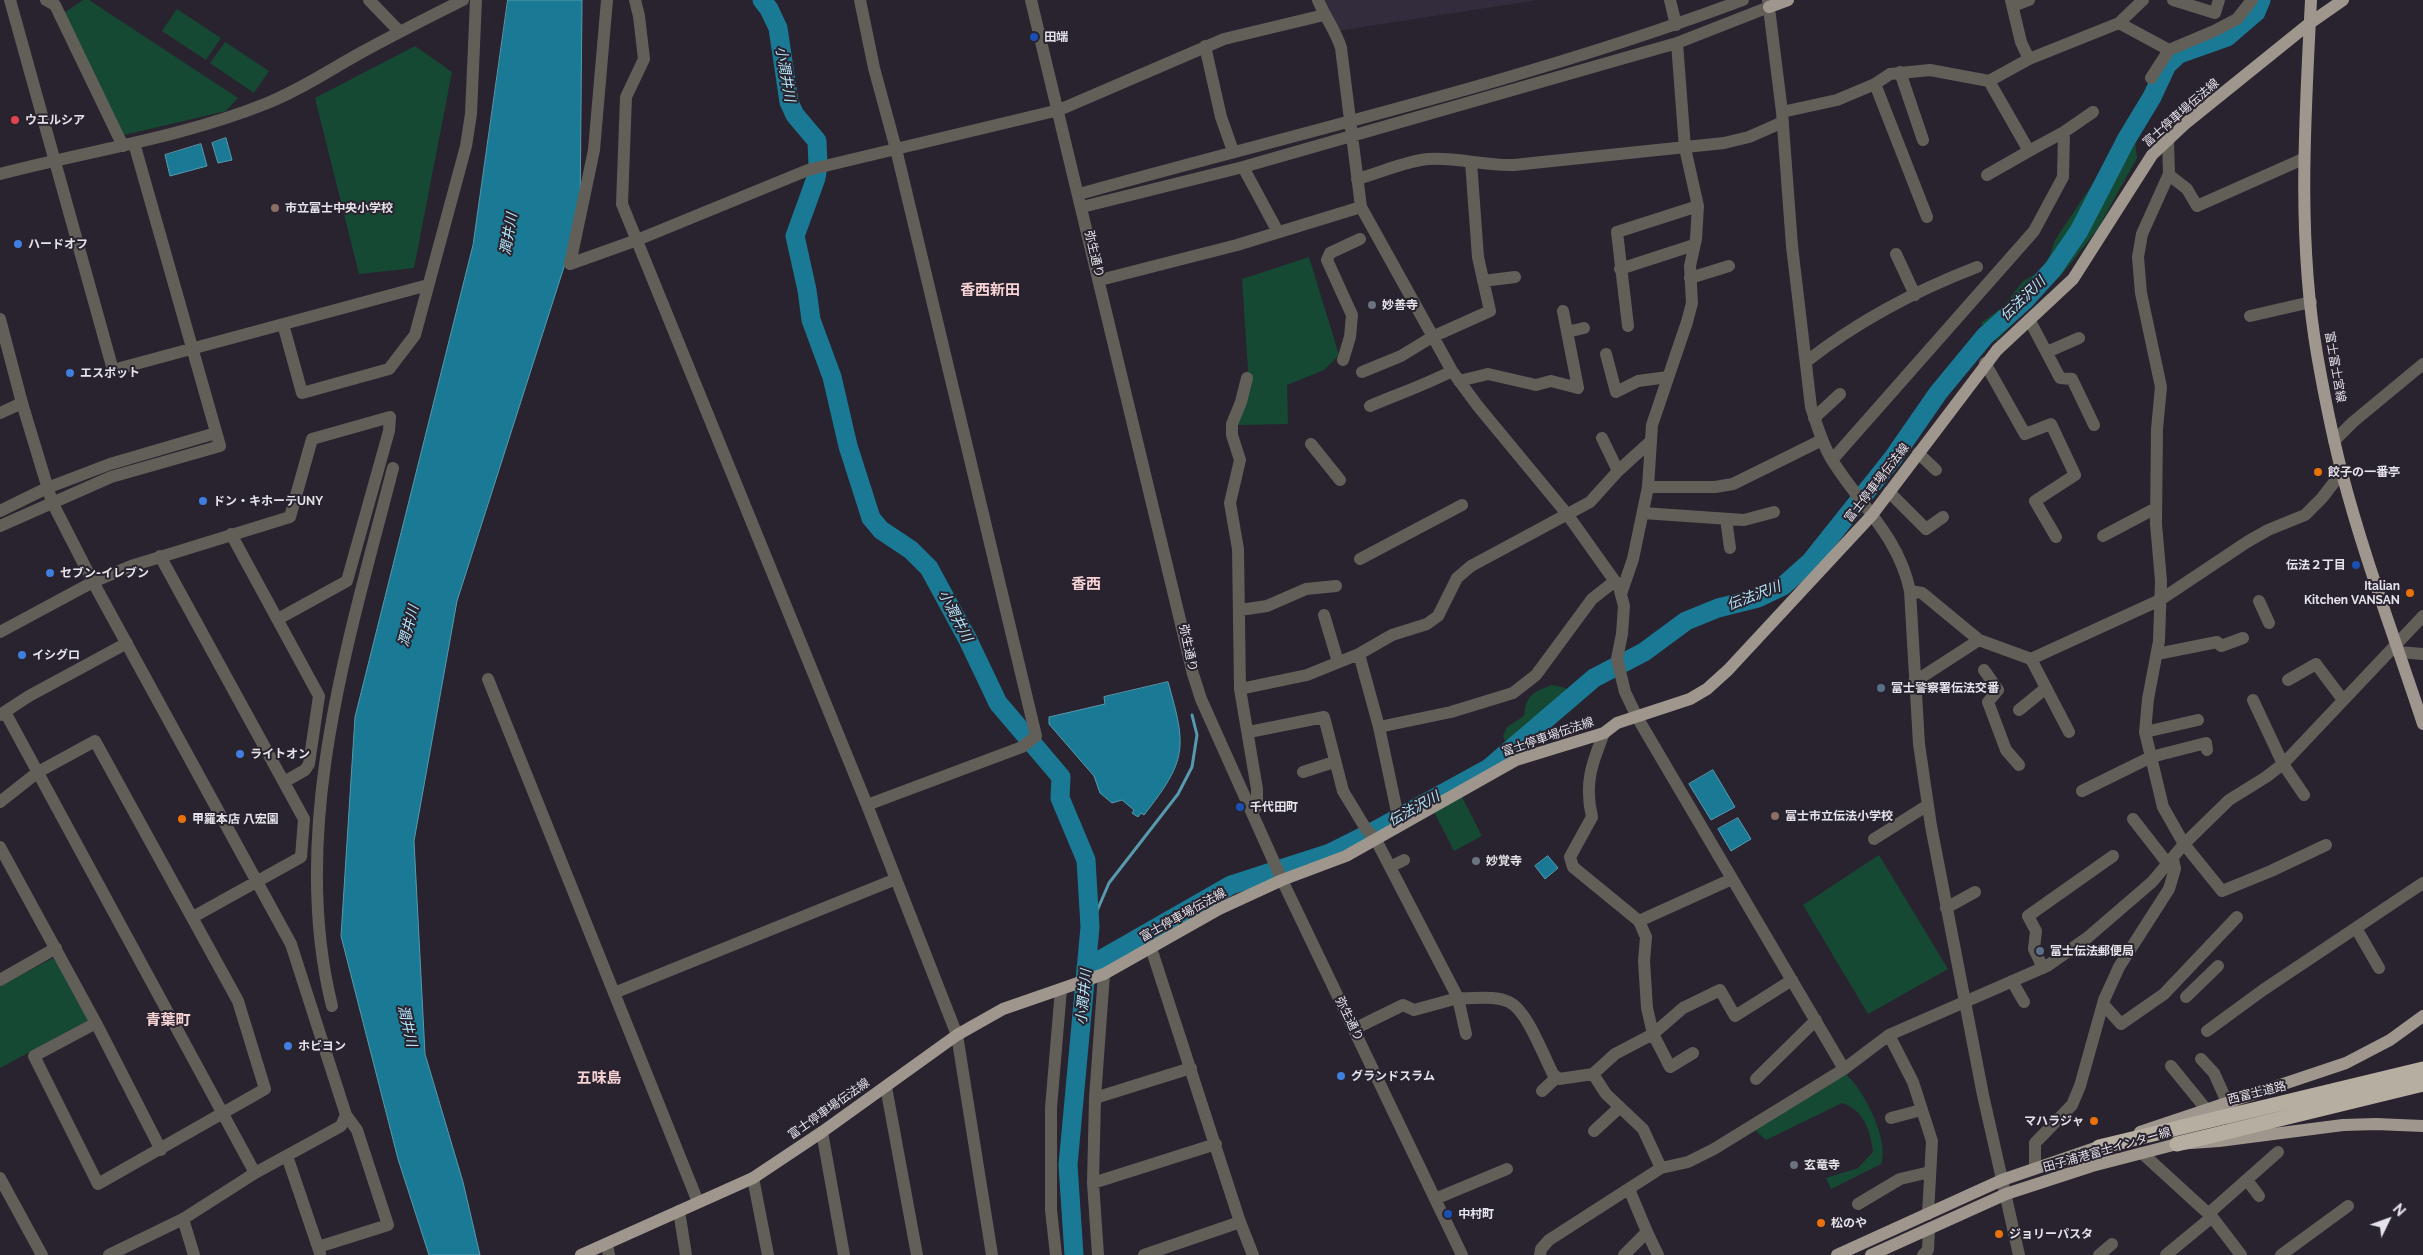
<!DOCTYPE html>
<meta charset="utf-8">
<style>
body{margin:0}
#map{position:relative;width:2423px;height:1255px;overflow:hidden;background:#28232e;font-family:Raleway,sans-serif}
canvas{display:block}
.north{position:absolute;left:2363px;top:1195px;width:50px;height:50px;-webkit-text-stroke:4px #28232e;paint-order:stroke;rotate:48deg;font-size:14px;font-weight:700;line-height:20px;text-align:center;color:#e5e2ea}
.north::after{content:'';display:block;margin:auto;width:18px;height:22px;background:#e5e2ea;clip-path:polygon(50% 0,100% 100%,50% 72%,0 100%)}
</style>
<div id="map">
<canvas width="2423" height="1255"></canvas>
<div class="north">N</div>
</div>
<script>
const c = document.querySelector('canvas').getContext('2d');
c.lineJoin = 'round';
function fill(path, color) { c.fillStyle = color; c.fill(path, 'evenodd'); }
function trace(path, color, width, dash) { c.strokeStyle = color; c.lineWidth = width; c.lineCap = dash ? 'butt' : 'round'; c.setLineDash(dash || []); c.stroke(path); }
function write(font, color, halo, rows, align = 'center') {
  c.font = font + ' Raleway,"Noto Sans JP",sans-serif'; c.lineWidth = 4; c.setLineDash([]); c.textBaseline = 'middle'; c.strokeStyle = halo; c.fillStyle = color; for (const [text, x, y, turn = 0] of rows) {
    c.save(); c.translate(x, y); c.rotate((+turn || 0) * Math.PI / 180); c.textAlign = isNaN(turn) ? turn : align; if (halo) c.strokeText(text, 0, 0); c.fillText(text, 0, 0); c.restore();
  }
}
fill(new Path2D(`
 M1324 0H1538L1336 31Z`), '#332c3c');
fill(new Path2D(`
 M83 0H89L238 98 226 111 124 135 61 15Z
 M177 9 221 38 206 60 162 31Z
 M225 42 269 71 254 93 210 63Z
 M415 46 452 72 414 268 359 274 315 98Z
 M2124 127 2138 134 2135 141 2137 158 2097 230 2063 273 1996 341 1981 323 2003 307 2023 281 2040 272 2050 255 2055 240 2093 183Z
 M1309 257 1339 355 1324 370 1287 385 1288 424 1237 425 1248 369 1242 279Z
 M1552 685 1566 688 1567 704 1536 738 1509 750 1503 736 1507 727 1524 716C1526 695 1533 692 1552 685Z
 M1461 795 1482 836 1454 851 1433 810Z
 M1879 855 1948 969 1868 1014 1803 905Z
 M55 957 89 1020 0 1068V986Z
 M1845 1073C1863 1089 1890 1140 1881 1164L1831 1189 1826 1178 1858 1168 1873 1152C1871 1131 1863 1109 1842 1103L1766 1140 1755 1130Z`), '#164933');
const water = new Path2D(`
 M508 0H582L580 217 457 601 414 841 425 1054 463 1182 480 1255H429L398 1159 341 936 355 717 473 245Z
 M226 138 232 160 218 163 212 143Z
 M201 144 207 166 170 176 165 155Z
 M1168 682C1187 748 1187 760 1144 815L1141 813 1138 817 1132 813 1134 810 1122 800 1112 803 1100 793 1094 776 1049 724V717L1105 704 1104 697Z
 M1713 770 1735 807 1711 820 1689 784Z
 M1738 818 1751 839 1731 851 1718 829Z
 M1548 856 1558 868 1545 879 1535 866Z`);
fill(water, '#1a7a95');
trace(water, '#5799ae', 1);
trace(new Path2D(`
 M1090 927 1109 883 1178 794 1192 767 1197 735 1192 715`), '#5799ae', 3);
trace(new Path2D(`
 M762 0 769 9 778 28 789 102 795 115 817 141 818 165 816 178 795 236 807 290 811 320 832 377 848 446 871 518 881 530 911 550 929 568 968 640 998 703 1061 777 1060 798 1086 860 1090 927 1068 1165 1074 1255
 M1086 968 1231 885 1330 853 1376 830 1489 768 1594 678 1644 652 1686 621 1718 608 1758 598 1783 586 1811 561 1893 458 1938 393 1985 336 2024 301 2053 269 2079 231 2126 140 2152 97 2167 65 2179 54 2227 37 2256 12 2261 0`), '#1a7a95', 19);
trace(new Path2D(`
 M10 0 113 370 428 285
 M46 0 55 5 123 146
 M369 0 399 31
 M635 0 639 16 644 59 626 97 622 204 867 805 957 1035 992 1255
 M860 0 874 68 896 149 1036 736 1022 747 867 805
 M1031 0 1193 674 1201 699 1282 880 1462 1255
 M1318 0C1325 17 1336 31 1341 48L1361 207 1452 371 1477 405 1567 514 1619 587 1624 606 1622 634 1617 659 1625 692 1637 717 1844 1069
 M1670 0 1676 25
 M1768 0 1782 112 1792 246 1811 407C1817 425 1822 444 1832 460 1860 505 1899 537 1910 591L1919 744 1931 826 1983 1095 2019 1255
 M2011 0 2021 42 2029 59
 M2173 0 2215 13 2219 0
 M2013 6 2029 0
 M2119 23 2169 50
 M1205 46 1221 117 1233 151
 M1900 72 1923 140
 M2151 78 2169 50 2214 31 2237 19 2252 0
 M1989 81 2029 151 2064 132 2093 112
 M1875 84 1927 217
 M1782 112 1837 100 1875 84 1890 74 1930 70 1989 81 2029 59 2119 23 2143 0
 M2168 139 2169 174 2142 234 2138 257 2141 293 2161 387 2157 429 2156 524 2161 581 2159 641 2148 699 2145 732 2163 807 2184 844 2222 891 2271 871 2326 845
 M1243 167 1278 232
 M0 174C88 151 180 138 265 104 296 92 325 73 355 56 391 36 427 18 463 0
 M1987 175 2029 151
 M2169 175 2187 189 2197 206 2303 159
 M1357 179C1380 173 1405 161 1428 159 1457 157 1485 166 1514 165L1724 143 1749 137 1783 122
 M1079 194C1301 132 1527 81 1743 0
 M1082 207 1243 167 1677 43 1769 7
 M1896 254 1915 295
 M570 264 637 240 808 170 1059 110 1224 39 1324 15
 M570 264 594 150 607 0
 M1620 269 1694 245
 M1690 278 1729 266
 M1100 280 1237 245 1361 207
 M1483 281 1515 277
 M2250 316 2311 302
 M0 319 22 403 52 502 93 582 291 944 346 1115 341 1126 255 1173 183 1219 109 1255
 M2030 321 2060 378 2072 379 2094 425
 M283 324 302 393 389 369 415 335 466 146 471 114 476 0
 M1628 326 1617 232 1698 206
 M1567 332 1584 328
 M2047 352 2079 338
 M1606 354 1616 392 1638 381 1668 377
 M1343 360 1350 337 1352 315 1327 260 1330 253 1360 239
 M1807 361C1857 322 1917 290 1977 267
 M1985 363 2025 434 2051 424 2075 475 2035 501 2056 537
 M1362 372 1401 356 1432 337 1490 311 1478 257 1471 162
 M1247 378 1241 402 1232 424V435L1240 460 1230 503 1238 549 1240 689 1257 789V806L1253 811
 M1459 381 1488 374 1536 385 1551 381 1578 388 1563 311
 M1370 406C1398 394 1425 385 1452 371
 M0 413 22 403
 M1814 418 1840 394
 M1602 438 1618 471
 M2334 441 2353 422 2423 364
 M1311 444 1340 480
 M1918 453 1936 470
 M1832 460 2034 231 2063 177 2064 132
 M1648 487H1715L1733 484 1822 440
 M1889 492 1926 529 1943 517
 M0 511 47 488 110 464 216 433
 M1643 513 1744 520 1774 512
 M1726 519 1730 548
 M0 526 111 477 220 446 134 143
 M231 534 319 696 309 764 305 770 284 782
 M2103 536 2156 508
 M160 556 304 819 301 857 193 917
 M1360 559 1462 505
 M1910 591 1922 593 1979 640 2031 659 2160 600 2247 542 2268 530 2305 515 2322 498 2342 472
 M1621 594 1633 559 1648 487 1652 425 1687 322 1692 303 1690 266 1696 239 1698 206 1685 148 1677 43
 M2259 601 2269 623
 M1240 610 1267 606 1306 589 1336 586
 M1324 615 1338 662
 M0 632 93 582 131 566 290 517 312 439 390 417 389 431 347 581 278 619
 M2399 652 2423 654
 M1359 654 1379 727 1397 812 1404 822
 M2157 654 2217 642 2221 646 2243 638
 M2031 659 2069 732
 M1984 670 1998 690 1988 702 2006 750 2019 765
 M488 679 698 1202
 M2288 680 2316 664 2343 700
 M1914 682 1979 640
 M1240 689 1307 675 1359 654 1392 635 1427 624 1438 616 1457 578 1471 566 1590 502 1618 471 1651 441
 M2253 700 2283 764 2304 795
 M2019 710 2046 688
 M5 712 255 1173
 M0 715 29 696 127 643
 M1379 727 1451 712 1513 693 1536 675 1592 599 1615 581
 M1249 732 1324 717 1343 791 1366 829 1376 840 1458 998C1473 999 1495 995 1509 1002 1527 1010 1543 1055 1553 1074L1559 1079 1593 1074
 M2145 732 2198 720
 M1604 733C1592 763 1584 784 1592 817L1570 857 1573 867 1639 921 1646 937 1644 961 1647 1008 1653 1034 1615 1054 1593 1074 1606 1094 1643 1129 1661 1168
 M1303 772 1334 762
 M2082 791 2151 757 2206 743 2207 750
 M0 802 38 772 95 741 238 1001 265 1089 98 1184 34 1056 96 1023
 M2133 819 2168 864
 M1874 839 1928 805
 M0 847 96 1023 161 1150
 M1390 867 1404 860
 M1946 908 1975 892
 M1639 921 1732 879
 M2356 928 2379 968
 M1151 948 1240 1222 1253 1255
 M2043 968 2034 949 2036 931 2028 916 2113 856
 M0 980 56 948
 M2012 981 2024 1002
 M614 993 896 879
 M2186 997 2218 966
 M2103 1004 2121 1024 2164 994 2237 917
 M332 1006C288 830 349 639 393 468
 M1354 1029 1403 1005 1414 1010 1458 998 1466 1034
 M2207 1031 2263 990 2423 883
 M1889 1035 1913 1082 1932 1141 1928 1214
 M1693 1053 1670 1067 1653 1034 1683 1008 1720 990 1735 1016 1792 980
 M2201 1059 2214 1073 2227 1102
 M2171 1066 2206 1109
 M1756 1079 1816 1020
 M886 1087 917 1255
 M1542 1091 1557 1077
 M1095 1098 1191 1068
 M1891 1118 1921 1110
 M1594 1131 1620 1107
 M822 1132 844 1255
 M2142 1153 2212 1217 2241 1255
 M287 1156 320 1253
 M2035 1167V1143L2072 1105 2080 1086 2104 1000 2119 967 2169 889 2175 869 2173 859
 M0 1178 42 1255
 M753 1178 768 1255
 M2247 1180 2259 1196
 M1093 1183 1216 1144
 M1435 1199 1507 1169
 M1858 1204 1900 1179 1930 1172
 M679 1211 686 1255
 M2208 1214 2278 1152
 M183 1219 194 1255
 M1647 1232 1658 1255
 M607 1244 609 1255
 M318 1247 388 1225 357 1130 346 1115
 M1056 1255 1051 1210V1108L1061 989
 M1098 1255 1093 1183 1095 1098 1104 974
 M1144 1255 1240 1222
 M1540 1255 1541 1249 1549 1240 1661 1168 1688 1162 1714 1149 1844 1069 1889 1035 2047 966 2087 938 2152 882 2184 844 2229 800 2266 777 2283 764 2423 616
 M1624 1255 1647 1232 1629 1189
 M1923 1255 1928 1250 1929 1229
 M2099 1255 2112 1244
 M2166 1255 2212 1217
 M2281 1255 2348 1206`), '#625f59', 12);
trace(new Path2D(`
 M2311 0C2305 118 2297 237 2317 354 2324 394 2332 434 2342 473 2364 558 2396 641 2423 724
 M1769 7 1788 0
 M2140 1132 2346 1063 2390 1040 2423 1016
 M581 1255 753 1178 822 1132 957 1035 1003 1009 1104 974 1219 909 1282 880 1346 856 1516 760 1604 733 1617 723 1690 699 1707 689 1728 670 1872 515 1997 350 2073 279 2152 155 2186 123 2310 23 2343 0
 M1837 1255 2002 1180 2107 1144
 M1871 1255 2006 1194 2092 1166 2177 1144 2219 1141 2343 1125 2376 1124 2423 1126`), '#9f978d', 12);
trace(new Path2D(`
 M2177 1144 2423 1084
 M2099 1147 2423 1069`), '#b6aea1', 15);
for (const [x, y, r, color] of [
 [1034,37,5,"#1a4fb4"],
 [15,120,5,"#e0444e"],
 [275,208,5,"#8d6e63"],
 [18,244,5,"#3f7fe0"],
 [1372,305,5,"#6b7280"],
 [70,373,5,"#3f7fe0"],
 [2318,472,5,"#e8710a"],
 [203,501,5,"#3f7fe0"],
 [2356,565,5,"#1a4fb4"],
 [50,573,5,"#3f7fe0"],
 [2410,593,5,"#e8710a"],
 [22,655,5,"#3f7fe0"],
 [1881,688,5,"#5c6f8a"],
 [240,754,5,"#3f7fe0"],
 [1240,807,5,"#1a4fb4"],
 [1775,816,5,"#8d6e63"],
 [182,819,5,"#e8710a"],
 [1476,861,5,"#6b7280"],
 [2040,951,5,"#5c6f8a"],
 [288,1046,5,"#3f7fe0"],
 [1341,1076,5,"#3f7fe0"],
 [2094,1121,5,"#e8710a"],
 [1794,1165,5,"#6b7280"],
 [1448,1214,5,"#1a4fb4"],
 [1821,1223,5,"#e8710a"],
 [1999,1234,5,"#e8710a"]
]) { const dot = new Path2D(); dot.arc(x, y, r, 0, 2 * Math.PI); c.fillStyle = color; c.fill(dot); trace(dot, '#28232e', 2); }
write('bold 12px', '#e5e2ea', '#28232e', [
 ["田端",1044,37],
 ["ウエルシア",25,120],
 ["市立富士中央小学校",285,208],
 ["ハードオフ",28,244],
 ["妙善寺",1382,305],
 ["エスポット",80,373],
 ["餃子の一番亭",2328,472],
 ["ドン・キホーテUNY",213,501],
 ["伝法２丁目",2346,565,"right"],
 ["セブン-イレブン",60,573],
 ["Italian",2400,586,"right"],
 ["Kitchen VANSAN",2400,600,"right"],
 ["イシグロ",32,655],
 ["富士警察署伝法交番",1891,688],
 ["ライトオン",250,754],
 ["千代田町",1250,807],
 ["富士市立伝法小学校",1785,816],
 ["甲羅本店 八宏園",192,819],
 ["妙覚寺",1486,861],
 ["富士伝法郵便局",2050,951],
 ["ホビヨン",298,1046],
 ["グランドスラム",1351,1076],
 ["マハラジャ",2084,1121,"right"],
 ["玄竜寺",1804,1165],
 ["中村町",1458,1214],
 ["松のや",1831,1223],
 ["ジョリーパスタ",2009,1234]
], 'left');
write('12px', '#e5e2ea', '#28232e', [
 ["富士停車場伝法線",2181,113,-41],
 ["弥生通り",1094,254,77],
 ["富士富士宮線",2335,367,80],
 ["富士停車場伝法線",1877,483,-52],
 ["弥生通り",1188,648,78],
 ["富士停車場伝法線",1548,737,-19],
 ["富士停車場伝法線",1183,915,-29],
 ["弥生通り",1349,1019,64],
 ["西富士道路",2257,1093,-14],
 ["富士停車場伝法線",829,1109,-35],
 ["田子浦港富士インター線",2107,1150,-16]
]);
write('italic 14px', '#b3e6f9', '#28232e', [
 ["小潤井川",785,74,80],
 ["潤井川",509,234,-80],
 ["伝法沢川",2023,299,-44],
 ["伝法沢川",1754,596,-21],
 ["小潤井川",955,616,62],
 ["潤井川",409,626,-75],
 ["伝法沢川",1414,809,-29],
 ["小潤井川",1084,997,-85],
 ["潤井川",407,1026,77]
]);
write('bold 15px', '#f6d2d4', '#28232e', [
 ["香西新田",990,290],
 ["香西",1086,584],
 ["青葉町",168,1020],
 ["五味島",599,1078]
]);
</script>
